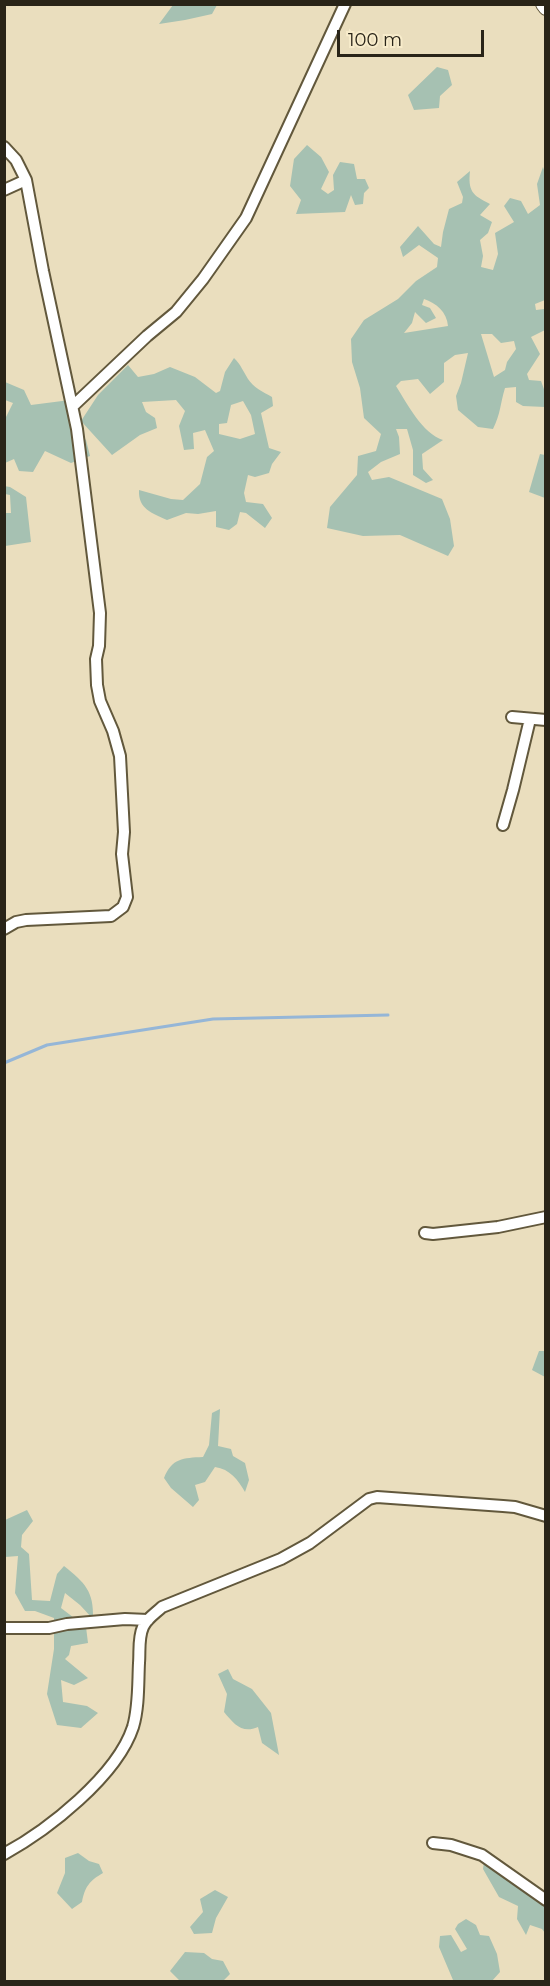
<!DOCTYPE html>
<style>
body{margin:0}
#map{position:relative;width:550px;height:1986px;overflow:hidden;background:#eadebe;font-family:Montserrat,sans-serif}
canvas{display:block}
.frame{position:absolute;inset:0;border:6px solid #292418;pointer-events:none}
.scale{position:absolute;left:337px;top:30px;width:147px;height:27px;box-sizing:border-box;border:3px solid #292418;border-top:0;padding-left:8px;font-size:18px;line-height:21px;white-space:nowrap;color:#292418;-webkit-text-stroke:4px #f8eccb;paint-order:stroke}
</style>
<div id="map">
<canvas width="550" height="1986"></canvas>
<div class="frame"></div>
<div class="scale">100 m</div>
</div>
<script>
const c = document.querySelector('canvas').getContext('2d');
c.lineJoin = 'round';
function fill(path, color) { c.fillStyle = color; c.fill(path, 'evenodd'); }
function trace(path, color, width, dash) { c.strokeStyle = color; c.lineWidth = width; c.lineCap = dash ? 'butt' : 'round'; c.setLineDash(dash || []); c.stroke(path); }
fill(new Path2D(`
 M173 5V4L217 5 212 14 185 20 159 24Z
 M437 67 448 70 452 85 440 96 439 108 414 110 408 95Z
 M307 145 321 157 329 172 321 189 328 194 334 190 333 175 340 162 354 164 357 179H365L369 188 364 193 363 204 355 205 351 195 345 212 296 214 301 200 290 186 294 159Z
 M543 167 546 176V240L544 243 545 296V300L535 304 536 310 544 309 545 330 531 337 540 354 527 374 529 380 541 381 545 392V407L523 406 516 402V387L505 388C500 404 501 413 493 429L478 427 458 410 456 396 461 383 468 353 455 355 444 363V382L430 394 418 379 401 381 396 386C408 405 422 433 443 440L422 454 423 469 433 480 426 483 413 475V450L407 429H396L399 437 400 454 381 462 368 472 372 480 389 477 442 499 450 519 454 546 448 556 400 535 363 536 327 528 330 507 357 475 358 456 376 451 381 434 364 418 360 388 352 362 351 339 364 320 398 299 416 281 437 267 438 258 419 245 403 257 400 247 418 226 434 244 441 247 443 232 449 209 462 203 463 197 457 182 470 171C468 191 472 195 490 204L480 215 492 222 488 233 480 240 483 256 481 267 493 270 498 254 495 233 514 222 504 206 510 198 521 201 528 214 540 205 537 184ZM424 299C436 303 447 312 448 326L404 333 412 323 415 312 426 323 436 318 430 308 422 305ZM481 334H492L501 343 514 341 516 349 507 362 505 370 494 377Z
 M234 358C241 365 243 371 248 379 253 387 263 392 272 397L273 406 261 413 269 448 281 452 272 464 269 473 255 477 248 475 244 493 246 502 263 504 272 518 265 528 246 513 240 512 237 524 229 530 216 527V511L198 514 186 513 167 520C152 513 138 509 139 490L171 499 183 500 200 484 207 457 214 451 205 430 193 433 194 449 184 450 179 426 185 411 176 400 142 402 146 412 155 418 157 428 140 435 112 455 81 421 98 395 128 365 138 377 154 374 170 367 195 377 216 393 220 391 225 372ZM243 401 251 415 255 434 240 439 219 434V424L227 423 231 405Z
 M5 382 24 390 31 405 70 400 74 428 86 440 90 456 71 463 45 451 33 472 19 471 14 459 5 463V419L13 403 5 400Z
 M540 454 545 455V498L529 492Z
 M4 486 10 487 26 497 31 542 5 546V513H11L10 495 5 494Z
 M539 1351H545V1377L532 1370Z
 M220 1409 218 1446 231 1449 233 1456 245 1463 249 1480 245 1492C238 1480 230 1469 215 1467L205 1482 195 1485 199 1500 193 1507 171 1488 164 1478C172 1458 183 1458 203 1457L209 1445 212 1413Z
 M27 1510 33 1521 22 1535 21 1547 29 1554 32 1600 50 1601 57 1574 64 1566C85 1583 94 1591 93 1619L80 1605 65 1593 61 1608 86 1627 88 1643 71 1646 69 1655 65 1659 88 1678 74 1685 61 1680 63 1702 87 1706 98 1713 81 1728 57 1725 47 1694 54 1649V1618L35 1611H25L15 1593 18 1556 5 1557V1520Z
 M228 1669 233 1679 252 1689 271 1713 279 1755 262 1743 258 1727C242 1734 234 1724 224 1712L227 1694 218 1674Z
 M78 1853 89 1861 99 1864 103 1873C89 1881 85 1887 82 1902L72 1909 57 1893 65 1873V1858Z
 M484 1862 524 1887 545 1906V1933L542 1929 530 1925 526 1935 517 1919 518 1906 499 1897 483 1869Z
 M215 1890 228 1897 216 1918 212 1933 194 1934 190 1927 203 1912 200 1899Z
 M466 1919 476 1925 480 1935 489 1936 497 1954 500 1972 492 1981 453 1980 439 1947 440 1936 451 1935 461 1952 467 1949 455 1929 458 1924Z
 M185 1952 204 1953 212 1959 223 1961 230 1974 223 1981H180L170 1971Z`), '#a6c1b2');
trace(new Path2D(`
 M4 1063 47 1045 213 1019 388 1015`), '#95b6d7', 3);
const minor = new Path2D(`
 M4 147 16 160 26 180 43 271 77 429 100 613 99 646 96 659 97 685 100 701 113 731 120 756 124 832 122 854 127 897 123 907 111 916 26 920 16 922 4 929
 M4 190 26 180
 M73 406 147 336 176 312 203 279 246 218 345 4
 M512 717 546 720
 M503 825 513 790 530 719
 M425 1233 433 1234 498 1227 546 1217
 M4 1628H49L67 1624 125 1619 148 1620
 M433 1843 451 1845 482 1855 546 1900
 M4 1854C48 1830 117 1776 133 1727 139 1707 138 1683 139 1663 140 1651 138 1638 143 1627 147 1618 156 1613 162 1607L281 1559 310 1543 369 1499 377 1497 503 1506 515 1507 546 1516`);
const tertiary = new Path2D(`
 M543 4 546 8`);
trace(minor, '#62583c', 14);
trace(tertiary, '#62583c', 16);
trace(minor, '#fff', 10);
trace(tertiary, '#fff', 14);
</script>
